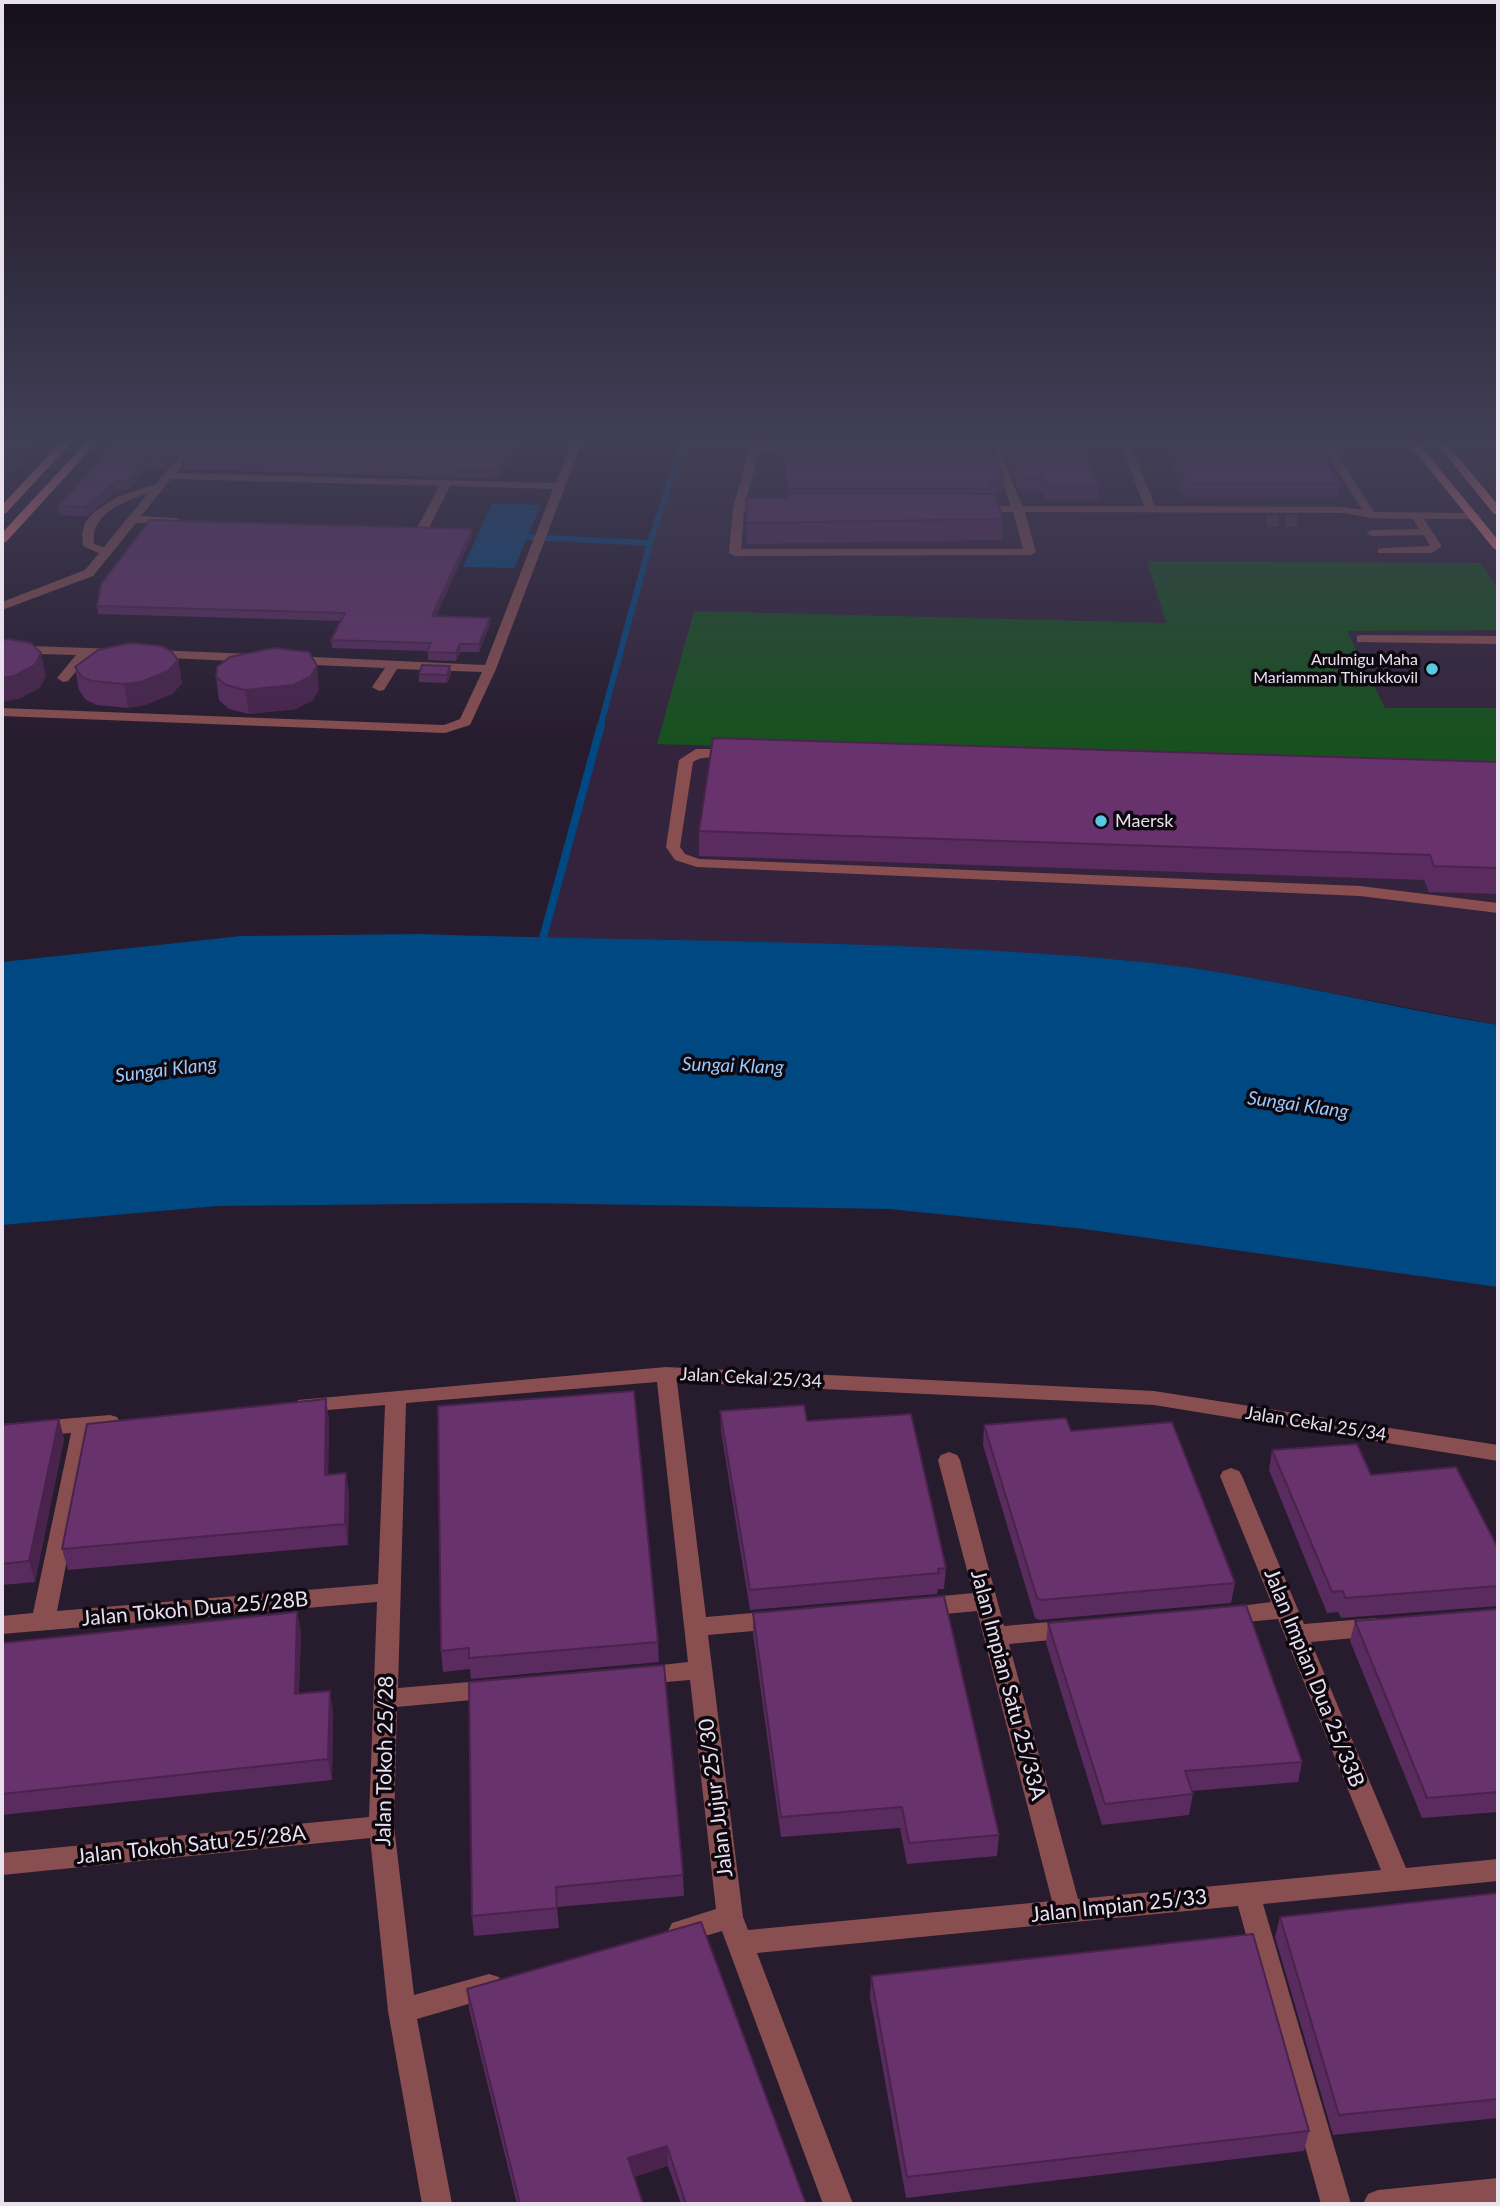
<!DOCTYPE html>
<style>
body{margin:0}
#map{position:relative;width:1500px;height:2206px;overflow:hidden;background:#271b2e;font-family:Lato,sans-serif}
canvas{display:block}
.frame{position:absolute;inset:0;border:4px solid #e8e0ed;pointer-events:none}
</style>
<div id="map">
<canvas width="1500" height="2206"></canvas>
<div class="frame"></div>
</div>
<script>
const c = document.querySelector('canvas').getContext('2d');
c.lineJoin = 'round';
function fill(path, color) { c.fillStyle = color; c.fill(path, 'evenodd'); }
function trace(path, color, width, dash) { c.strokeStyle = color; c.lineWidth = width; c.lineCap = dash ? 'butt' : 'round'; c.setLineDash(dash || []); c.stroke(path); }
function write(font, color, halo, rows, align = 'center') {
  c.font = font + ' Lato,sans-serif'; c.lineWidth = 7; c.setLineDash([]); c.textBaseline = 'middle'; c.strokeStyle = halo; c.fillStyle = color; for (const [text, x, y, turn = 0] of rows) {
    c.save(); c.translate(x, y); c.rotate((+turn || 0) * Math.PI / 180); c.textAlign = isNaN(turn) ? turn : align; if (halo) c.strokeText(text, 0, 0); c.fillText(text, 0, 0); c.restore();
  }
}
fill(new Path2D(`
 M2 439H44L2 482Z
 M684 439H1498V1025L1275 982 1124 960 910 948 543 938 650 543Z`), '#33233c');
fill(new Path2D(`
 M1147 561 1481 563 1498 589V630L1347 631 1385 708H1498V771L657 744 694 611 1166 623Z`), '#17511e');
fill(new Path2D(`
 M492 504 541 505 514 568 463 567Z
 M420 934C654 942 889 939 1122 960 1249 971 1373 1005 1498 1025V1287L1084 1229 889 1209 522 1203 217 1206 2 1225V962L241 936Z`), '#004881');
trace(new Path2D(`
 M528 537 650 543
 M600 727 650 543 684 439`), '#004881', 6);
trace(new Path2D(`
 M540 949 601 725`), '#004881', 8);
trace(new Path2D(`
 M1267 521H1301`), '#44394b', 12, [12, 6]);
fill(new Path2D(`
 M193 439H203L176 473 556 483 573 439H583L496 669 470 725 445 733 2 716V708L444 725 460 719 482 672 397 669 384 690 379 691 372 687 385 668 292 664 286 660 292 656 485 665 553 489 450 486 429 528 423 531 417 528 439 486 171 479 141 516 175 518 179 519V523H136L93 576 2 610V602L85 570 99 553 83 546 82 534 85 523 94 512 117 497 156 484ZM148 493 104 547 94 544C90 513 124 502 148 493Z
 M1020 439 1032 442 1027 445 998 446 1022 506H1144L1121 444 1058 445 1053 442 1058 439H1129L1155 506 1345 507 1362 510 1318 439H1328L1374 512 1475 513 1481 516 1475 519H1424L1442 546 1432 553H1378V549L1382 548 1430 546 1424 535 1372 536 1366 533 1372 530 1419 529 1413 519 1371 518 1345 513 1025 512 1036 552 1030 555 735 556 729 553 733 508 750 446 806 442 811 445 810 447 759 451 745 505H768L774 508 768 511H744L741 549H1023L1013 512H978L972 509 978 506H1011L988 446H967L962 443 967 440Z
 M1361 635 1498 636V644L1357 642V636Z
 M2 645 117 649 123 653 117 657 89 656 68 681 63 682 57 678 76 655 2 653Z
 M152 650 254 654 260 658 254 662 148 657V651Z
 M696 749H732L739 753C726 763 706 752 693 762L680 847 685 854 699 859 1360 886 1498 903V913L1360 896 697 867 675 860 666 847 679 760Z
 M666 1367 1154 1391 1498 1445V1461L1154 1405 677 1382 706 1617 776 1611 784 1614 788 1620 784 1626 776 1629 708 1635 743 1917 748 1930 1052 1901 977 1611 922 1616 914 1613 911 1607 914 1601 922 1598 973 1593 938 1460 941 1455 949 1452 957 1455 960 1460 1004 1626 1072 1620 1080 1623 1084 1629 1080 1635 1072 1638 1009 1644 1078 1899 1381 1870 1278 1619 1225 1624 1217 1621 1214 1615 1217 1609 1271 1602 1220 1476 1223 1471 1231 1468 1239 1471 1242 1476 1304 1624 1376 1618 1384 1621 1388 1627 1384 1633 1376 1636 1311 1642 1406 1868 1498 1859V1881L1263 1904 1351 2204H1321L1238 1906 757 1953 853 2204H823L722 1931 681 1943 672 1939 668 1931 672 1923 716 1909 690 1680 643 1684 635 1682 631 1675 635 1668 688 1662 657 1382 406 1403 398 1688 493 1680 501 1682 505 1689 501 1696 493 1698 397 1707 394 1826 414 1995 489 1974 499 1977 502 1986 499 1995 417 2019 452 2204H422L388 2011 370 1838 2 1875V1853L369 1817 377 1602 2 1634V1616L33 1613 71 1433 2 1438V1424L110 1415 117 1417 120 1422 117 1427 92 1431 57 1611 378 1584 385 1405 305 1412 298 1410 295 1405 298 1400Z
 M1498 2178V2204H1363L1368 2194 1378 2190Z`), '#894f50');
fill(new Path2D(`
 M64 439H75L6 513 2 514V505Z
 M89 439H100L6 542 2 543V533Z
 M1405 439H1415L1498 540V550L1494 549Z
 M1433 439H1443L1498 505V515L1494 514Z`), '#f27a7f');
fill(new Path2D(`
 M2 439H28L19 449H2Z
 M119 439H191L165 469 148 468 129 490 118 489 88 516 60 515 58 506Z
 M519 439 499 479 182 469 181 461Z
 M783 439 1004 478 1003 492H996V496H995L1003 519 1002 540 747 544 746 498H787L783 452Z
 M1003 439H1081L1099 486 1098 500H1045L1042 491H1019L1002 449Z
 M1165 439H1314L1340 483 1338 497H1185L1166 453 1167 443Z
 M472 536 436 616 490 618V625L479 652H460L456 661 428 660V651L332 648 331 640 341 621 98 614 97 606Z
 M178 660 182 683 172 694 145 705 128 708 97 705 86 700 79 690 75 667Z
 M450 666 451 674 447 683 419 682V674Z
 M216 677 319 690 313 700 296 709 249 714 229 709 219 700Z
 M1498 762V894L1429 892 1424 880 699 856V831Z
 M438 1406 658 1642 659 1662 471 1679 470 1669 443 1672 441 1651Z
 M720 1411 807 1421 946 1568 944 1589H938L937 1594 750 1610 721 1431Z
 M59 1419 64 1439 35 1582 2 1585V1425Z
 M329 1419 328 1475 349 1493 348 1545 68 1570 62 1549Z
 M984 1425 1071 1431 1235 1583 1231 1603 1039 1620 1035 1618 983 1445Z
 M1272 1450 1371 1475 1498 1548V1606L1341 1618 1338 1612 1327 1613 1269 1470Z
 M1498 1609V1812L1422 1818 1350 1641 1355 1621Z
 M297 1612 301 1632 299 1693 333 1711 332 1780 2 1815V1643Z
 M753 1613 999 1835 997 1856 907 1864 900 1828 781 1837 753 1634Z
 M1048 1623 1302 1762 1298 1782 1192 1791 1193 1794 1189 1815 1102 1825 1046 1643Z
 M664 1665 683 1875 684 1896 557 1907 559 1928 474 1936 472 1916Z
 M1498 1893V2118L1333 2135 1275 1937 1280 1917Z
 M871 1976 1309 2131 1304 2151 906 2198 870 1997Z
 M467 1989 806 2204H681L668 2166 634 2177 643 2204H517L469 2009Z`), '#592b5e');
fill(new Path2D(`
 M17 439H28L19 449Z
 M182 439H191L165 469 164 460Z
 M514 439H519L499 479V470Z
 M146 459 148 468 129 490 128 481Z
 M116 481 118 489 88 516 86 507Z
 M472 529V536L433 623 432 616Z
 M490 618V625L479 652V644Z
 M460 644V652L456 661V653Z
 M41 653 46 676 40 688 19 699 2 702V678Z
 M178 660 182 683 172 694 145 705 128 708 124 684Z
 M317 666 319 690 313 700 296 709 249 714 245 690Z
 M450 666 451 674 447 683V675Z
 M326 1399 329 1419 328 1495 325 1475Z
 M59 1419 64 1439 35 1582 29 1561Z
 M346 1473 349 1493 348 1545 345 1524Z
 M297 1612 301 1632 298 1714 295 1694Z
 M330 1691 333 1711 332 1780 328 1759Z
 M667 2146 668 2166 629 2178 628 2158Z`), '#49234c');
const building = new Path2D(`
 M119 439H182L164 460 146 459 128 481H116L86 507 58 506Z
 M198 439H514L499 470 181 461Z
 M783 439H989L1004 478H996L997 482H988L990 489H787Z
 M1004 439H1081L1099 486H1047L1043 477 1020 478Z
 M1167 439H1314L1340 483H1186Z
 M789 493 994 494 1003 519 747 523 746 498H789Z
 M150 520 472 529 432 616 490 618 479 644H460L456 653 427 652 431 643 331 640 345 613 97 606 101 584Z
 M9 639 31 643 41 653 35 665 14 676 2 678V640Z
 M130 643 161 646 171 651 178 660 168 671 141 682 124 684 92 681 82 677 75 667 98 650Z
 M274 648 309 652 317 666 310 677 293 685 245 690 226 685 216 677 217 667 230 657Z
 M422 665 450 666 447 675 419 674Z
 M713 738 1498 762V868L1434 866 1430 855 699 831Z
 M634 1391 658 1642 469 1658V1648L441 1651 438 1406Z
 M326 1399 325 1475 346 1473 345 1524 62 1549 87 1424Z
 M804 1405 807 1421 911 1414 946 1568 938 1569 939 1573 750 1590 720 1411Z
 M1066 1418 1071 1431 1172 1422 1235 1583 1041 1600 1037 1598 984 1425Z
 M59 1419 29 1561 2 1564V1425Z
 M1357 1444 1371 1475 1456 1467 1498 1548V1586L1345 1598 1343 1591 1332 1592 1272 1450Z
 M944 1596 999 1835 909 1843 902 1807 781 1817 753 1613Z
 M1246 1605 1302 1762 1185 1771 1193 1794 1105 1804 1048 1623Z
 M1498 1609V1792L1427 1798 1355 1621Z
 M297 1612 295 1694 330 1691 328 1759 2 1794V1643Z
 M664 1665 683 1875 556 1887 557 1908 472 1916 469 1682Z
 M1498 1893V2099L1339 2115 1280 1917Z
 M701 1922 806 2204H686L667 2146 628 2158 643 2204H520L467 1989Z
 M1253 1934 1309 2131 907 2177 871 1976Z`);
fill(building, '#68326d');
trace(building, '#49234c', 2);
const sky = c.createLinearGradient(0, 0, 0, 748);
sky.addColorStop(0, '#150f19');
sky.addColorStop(0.59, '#413f57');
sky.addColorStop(1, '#413f5700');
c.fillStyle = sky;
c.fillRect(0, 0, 1500, 748);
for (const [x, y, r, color] of [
 [1432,669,7,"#59c8e4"],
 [1101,821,7,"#59c8e4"]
]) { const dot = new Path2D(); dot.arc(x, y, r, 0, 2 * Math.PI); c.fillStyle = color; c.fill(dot); trace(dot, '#0d0810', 2.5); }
write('16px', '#e8e0ed', '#0d0810', [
 ["Arulmigu Maha",1418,660],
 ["Mariamman Thirukkovil",1418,678]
], 'right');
write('18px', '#e8e0ed', '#0d0810', [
 ["Maersk",1115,821]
], 'left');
write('18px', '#e8e0ed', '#0d0810', [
 ["Jalan Cekal 25/34",751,1378,3],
 ["Jalan Cekal 25/34",1316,1424,9]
]);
write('italic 19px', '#9ac8fa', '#0d0810', [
 ["Sungai Klang",733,1066,2],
 ["Sungai Klang",166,1070,-7],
 ["Sungai Klang",1298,1105,8]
]);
write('21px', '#e8e0ed', '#0d0810', [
 ["Jalan Tokoh Dua 25/28B",195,1609,-5],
 ["Jalan Impian Dua 25/33B",1314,1678,68],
 ["Jalan Impian Satu 25/33A",1008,1685,75],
 ["Jalan Tokoh 25/28",385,1761,-89],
 ["Jalan Jujur 25/30",716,1798,-97],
 ["Jalan Tokoh Satu 25/28A",191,1845,-6],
 ["Jalan Impian 25/33",1119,1906,-6]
]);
</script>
